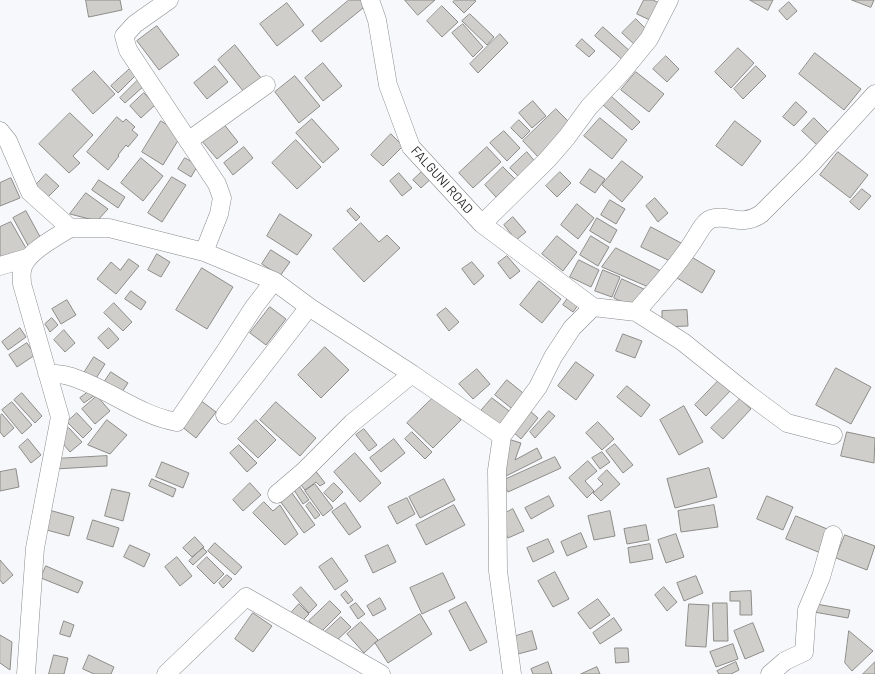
<!DOCTYPE html>
<style>
body{margin:0}
canvas{display:block;background:#f6f8fb}
</style>
<canvas width="875" height="674"></canvas>
<script>
const c = document.querySelector('canvas').getContext('2d');
c.lineJoin = 'round';
function fill(path, color) { c.fillStyle = color; c.fill(path, 'evenodd'); }
function trace(path, color, width, dash) { c.strokeStyle = color; c.lineWidth = width; c.lineCap = dash ? 'butt' : 'round'; c.setLineDash(dash || []); c.stroke(path); }
function write(font, color, halo, rows, align = 'center') {
  c.font = font + ' Barlow,sans-serif'; c.lineWidth = 4; c.setLineDash([]); c.textBaseline = 'middle'; c.strokeStyle = halo; c.fillStyle = color; for (const [text, x, y, turn = 0] of rows) {
    c.save(); c.translate(x, y); c.rotate((+turn || 0) * Math.PI / 180); c.textAlign = isNaN(turn) ? turn : align; if (halo) c.strokeText(text, 0, 0); c.fillText(text, 0, 0); c.restore();
  }
}
const building = new Path2D(`
 M86 0H120L122 10 89 17Z
 M349 0H365L368 4 321 42 312 31Z
 M405 0H435L418 15Z
 M455 0H474L476 1 464 13 453 2Z
 M644 0H653L661 4 652 21 637 14Z
 M750 0H773L768 10Z
 M852 0H874L871 7Z
 M789 2 797 11 787 20 779 11Z
 M287 3 304 25 277 46 260 24Z
 M442 6 458 22 442 37 427 21Z
 M470 14 494 37 487 45 462 21Z
 M636 19 648 31 635 45 622 33Z
 M463 24 483 47 473 57 452 33Z
 M157 26 179 55 159 70 137 41Z
 M603 27 632 53 624 61 595 36Z
 M500 34 508 43 478 73 470 64Z
 M582 39 595 51 589 57 576 46Z
 M235 45 265 83 248 97 218 60Z
 M738 48 754 63 731 88 715 72Z
 M815 53 861 89 844 110 799 74Z
 M666 56 679 69 667 82 653 69Z
 M323 63 342 86 323 101 305 78Z
 M134 65 140 71 118 93 111 86Z
 M215 66 228 82 207 99 194 83Z
 M756 66 766 76 743 99 734 89Z
 M94 71 115 94 93 114 72 90Z
 M636 72 664 94 649 112 621 90Z
 M295 76 320 106 299 123 275 92Z
 M139 79 145 85 125 103 120 98Z
 M144 93 155 105 141 118 130 106Z
 M611 96 640 122 632 130 603 105Z
 M533 101 546 116 532 128 519 113Z
 M796 102 807 112 794 126 783 117Z
 M556 109 573 126 540 159 523 141Z
 M70 113 93 135 73 156 80 163 69 173 39 144Z
 M117 117 123 122 126 119 135 127 132 130 138 135 128 147 126 145 118 155 119 156 108 170 87 152Z
 M600 118 627 140 612 159 584 136Z
 M814 118 829 133 817 145 802 131Z
 M312 119 339 149 323 163 296 133Z
 M519 120 530 131 522 139 511 128Z
 M161 121 182 134 163 165 142 152Z
 M735 121 761 141 742 166 716 146Z
 M223 123 238 142 217 159 201 140Z
 M504 131 520 148 507 161 490 143Z
 M391 134 403 146 383 166 371 155Z
 M296 140 321 167 297 189 272 163Z
 M244 147 253 158 233 175 224 163Z
 M487 147 501 162 473 188 459 173Z
 M527 152 537 164 521 179 510 168Z
 M838 152 868 175 850 198 820 175Z
 M141 158 163 176 143 201 121 183Z
 M185 158 198 165 191 177 178 169Z
 M622 161 643 177 622 202 602 185Z
 M427 167 435 175 421 188 413 180Z
 M503 167 515 179 496 197 485 185Z
 M590 169 605 179 595 193 580 183Z
 M560 172 571 183 557 197 546 186Z
 M399 173 412 188 402 196 390 181Z
 M46 174 59 186 48 197 36 185Z
 M172 177 186 185 162 222 148 213Z
 M11 178 20 198 0 206V183Z
 M99 180 125 197 118 208 92 190Z
 M862 189 871 196 859 210 850 202Z
 M86 193 108 209 97 221 70 214Z
 M655 198 668 213 658 222 646 206Z
 M610 200 625 209 616 224 601 215Z
 M577 204 594 218 578 239 561 225Z
 M351 208 360 217 356 221 347 211Z
 M26 211 44 244 31 251 13 218Z
 M280 214 312 235 297 255 267 236Z
 M513 217 526 232 516 240 504 225Z
 M597 218 617 230 610 243 590 231Z
 M11 222 27 250 3 261 0 256V227Z
 M361 223 379 242 387 235 400 248 364 282 333 249Z
 M651 227 683 244 674 263 641 247Z
 M557 236 577 252 563 271 542 254Z
 M591 236 609 247 598 266 580 255Z
 M616 248 663 272 653 289 602 267Z
 M271 250 290 262 280 276 262 264Z
 M157 254 170 262 161 277 148 270Z
 M507 256 520 271 510 279 498 263Z
 M690 256 715 271 702 293 677 278Z
 M129 259 139 266 116 294 97 279 111 262 120 270Z
 M579 260 599 270 591 287 570 277Z
 M472 262 484 276 474 285 462 269Z
 M202 268 233 287 207 329 176 310Z
 M603 270 620 277 612 297 595 291Z
 M622 279 646 290 637 309 614 298Z
 M539 281 561 299 542 323 520 305Z
 M131 291 146 302 141 310 125 299Z
 M571 294 581 301 573 312 563 305Z
 M67 300 76 315 61 324 52 309Z
 M114 303 132 322 123 331 104 313Z
 M270 307 286 319 266 345 250 333Z
 M446 308 459 322 449 331 437 315Z
 M687 310 688 326 662 327V311Z
 M52 318 58 325 50 332 45 324Z
 M20 328 26 337 8 350 2 342Z
 M109 328 119 339 108 349 98 338Z
 M64 330 75 343 65 352 54 340Z
 M623 334 642 341 635 358 616 351Z
 M27 343 35 355 17 367 9 355Z
 M325 347 349 370 321 398 298 375Z
 M94 357 105 364 95 380 84 373Z
 M576 362 594 375 576 400 558 386Z
 M836 368 871 387 851 424 816 405Z
 M477 369 490 384 473 399 459 384Z
 M111 372 128 383 120 395 103 384Z
 M723 376 734 387 706 416 695 405Z
 M507 380 528 397 516 412 495 395Z
 M627 386 650 405 641 417 617 397Z
 M91 390 95 395 84 403 80 398Z
 M22 393 42 416 35 423 14 400Z
 M436 395 461 420 433 448 407 423Z
 M97 396 110 411 95 424 82 409Z
 M492 398 513 414 501 429 480 412Z
 M740 399 751 409 723 439 711 428Z
 M200 400 216 412 196 438 181 426Z
 M12 402 32 425 22 434 2 410Z
 M276 402 316 438 300 456 260 420Z
 M684 406 703 442 679 455 660 420Z
 M529 410 538 418 521 439 512 431Z
 M549 411 555 416 535 438 530 432Z
 M77 413 92 429 83 438 67 422Z
 M2 414 14 428 4 437 0 432V416Z
 M107 420 127 435 110 454 88 445Z
 M256 420 276 440 258 458 238 439Z
 M598 422 614 439 602 450 586 433Z
 M69 428 82 442 70 452 58 438Z
 M364 429 377 445 369 451 356 435Z
 M412 432 432 452 425 459 405 439Z
 M847 432 875 438 874 463 841 456Z
 M28 439 41 455 31 463 19 447Z
 M394 439 405 453 381 472 370 458Z
 M508 439 521 443 515 460 537 448 542 458 502 478Z
 M615 444 633 465 623 473 606 451Z
 M239 445 257 463 247 472 230 453Z
 M602 452 610 462 600 469 592 458Z
 M355 453 381 483 360 502 334 472Z
 M107 456V466L55 469 54 459Z
 M555 457 561 468 508 492 502 481Z
 M588 461 597 471 585 481 594 491 587 498 569 478Z
 M162 462 189 473 183 488 156 477Z
 M709 468 717 497 675 508 667 479Z
 M16 469 19 487 0 491V472Z
 M314 469 325 483 320 486 316 482 305 490 298 481Z
 M607 470 620 484 601 501 593 493 603 484 598 479Z
 M152 479 176 489 173 497 149 486Z
 M444 479 455 500 420 518 409 497Z
 M250 483 261 495 243 511 233 500Z
 M334 483 343 492 333 502 324 493Z
 M315 484 333 508 323 516 305 491Z
 M299 486 309 500 303 504 294 490Z
 M112 489 130 493 123 521 105 516Z
 M292 493 315 525 304 533 280 501Z
 M549 496 554 506 531 519 525 508Z
 M767 496 793 507 783 530 757 519Z
 M407 498 415 514 397 524 388 507Z
 M264 502 273 511 280 505 298 534 285 545 253 513Z
 M310 502 320 515 315 519 306 506Z
 M345 503 361 527 349 535 332 512Z
 M454 505 465 525 426 545 416 525Z
 M714 505 718 527 681 532 678 511Z
 M513 509 524 531 508 538 498 517Z
 M49 510 74 517 69 536 43 529Z
 M610 511 615 536 594 540 588 516Z
 M796 516 832 531 823 554 786 539Z
 M93 520 119 528 113 547 87 539Z
 M646 525 649 540 627 544 624 529Z
 M581 533 587 547 567 556 561 542Z
 M676 534 684 557 666 563 658 540Z
 M845 535 875 546 867 570 836 558Z
 M195 537 204 547 192 557 183 548Z
 M548 539 554 552 533 562 527 548Z
 M215 543 242 567 235 575 208 551Z
 M650 544 653 559 630 563 628 548Z
 M130 545 150 554 144 567 124 557Z
 M388 545 396 562 373 573 365 556Z
 M203 548 207 552 193 565 189 561Z
 M177 557 192 576 180 586 165 567Z
 M207 557 224 574 214 584 197 567Z
 M332 558 348 581 335 590 319 567Z
 M0 560 13 575 3 584 0 580Z
 M46 566 83 582 78 593 41 578Z
 M555 572 569 599 553 607 538 581Z
 M443 573 455 598 422 614 410 588Z
 M227 575 232 579 223 588 219 583Z
 M696 576 703 593 684 601 677 583Z
 M301 587 317 605 309 613 293 595Z
 M664 587 677 602 667 611 655 595Z
 M346 591 353 600 348 604 341 595Z
 M751 591 752 615H740V601H730V592Z
 M380 598 386 609 373 616 367 606Z
 M598 599 610 615 590 629 578 613Z
 M330 601 341 612 321 632 309 621Z
 M466 602 487 642 470 651 449 611Z
 M356 603 365 614 358 619 350 607Z
 M713 603H727L728 641H714Z
 M299 604 309 614 300 623 291 613Z
 M689 604 709 605 706 647 686 646Z
 M816 604 850 610 848 618 814 612Z
 M253 613 272 626 253 652 235 639Z
 M420 614 432 634 388 663 375 643Z
 M341 617 351 627 335 642 325 632Z
 M614 618 622 630 600 644 593 633Z
 M64 621 74 625 70 637 60 634Z
 M361 622 378 640 364 653 347 634Z
 M753 623 764 651 745 659 734 631Z
 M532 631 537 649 518 654 513 637Z
 M849 631 873 651 852 671 845 663Z
 M0 635 12 642 10 670 0 663Z
 M733 644 738 659 716 667 710 652Z
 M615 648H628L629 662 616 663Z
 M54 655 68 658 64 674H49Z
 M89 655 114 667 111 674H94L83 669Z
 M548 662 552 674H533L531 669Z
 M736 662 739 670 731 674H719L717 671Z
 M875 662V674H863Z
 M597 667 600 674H581Z`);
fill(building, '#d0cecb');
trace(building, '#8d8c89', 1);
const street = new Path2D(`
 M169 0 135 24 124 36 128 50 217 184 222 198 219 214 204 252
 M370 0 377 20 388 85 411 147 482 224 593 307
 M0 131 8 141 30 192 70 228H109L204 252 274 281 309 307 412 374 502 436 497 470 498 571 512 674
 M188 141 266 85
 M482 224 548 159 567 137 589 107 622 72 649 39 669 0
 M0 266 27 258
 M636 312 683 342 748 394 787 423 833 435
 M47 373C55 374 64 374 72 377 107 388 140 416 177 422L226 350 254 307 274 281
 M225 415 309 307
 M502 436 538 387 553 357 572 328 593 307 636 312C655 290 676 268 692 243 697 236 703 222 711 219 728 213 740 228 761 214L811 164 875 94
 M277 494 304 471 352 423 412 374
 M26 674 35 548 60 417 22 284C22 280 21 275 22 271 24 253 55 238 70 228
 M166 674 246 597 381 674
 M770 674 785 661 804 652 807 610 821 577 833 535`);
trace(street, '#898b8d', 19);
trace(street, '#fff', 18);
write('13px', '#1f2021', '#fff', [
 ["FALGUNI ROAD",442,180,48]
]);
</script>
